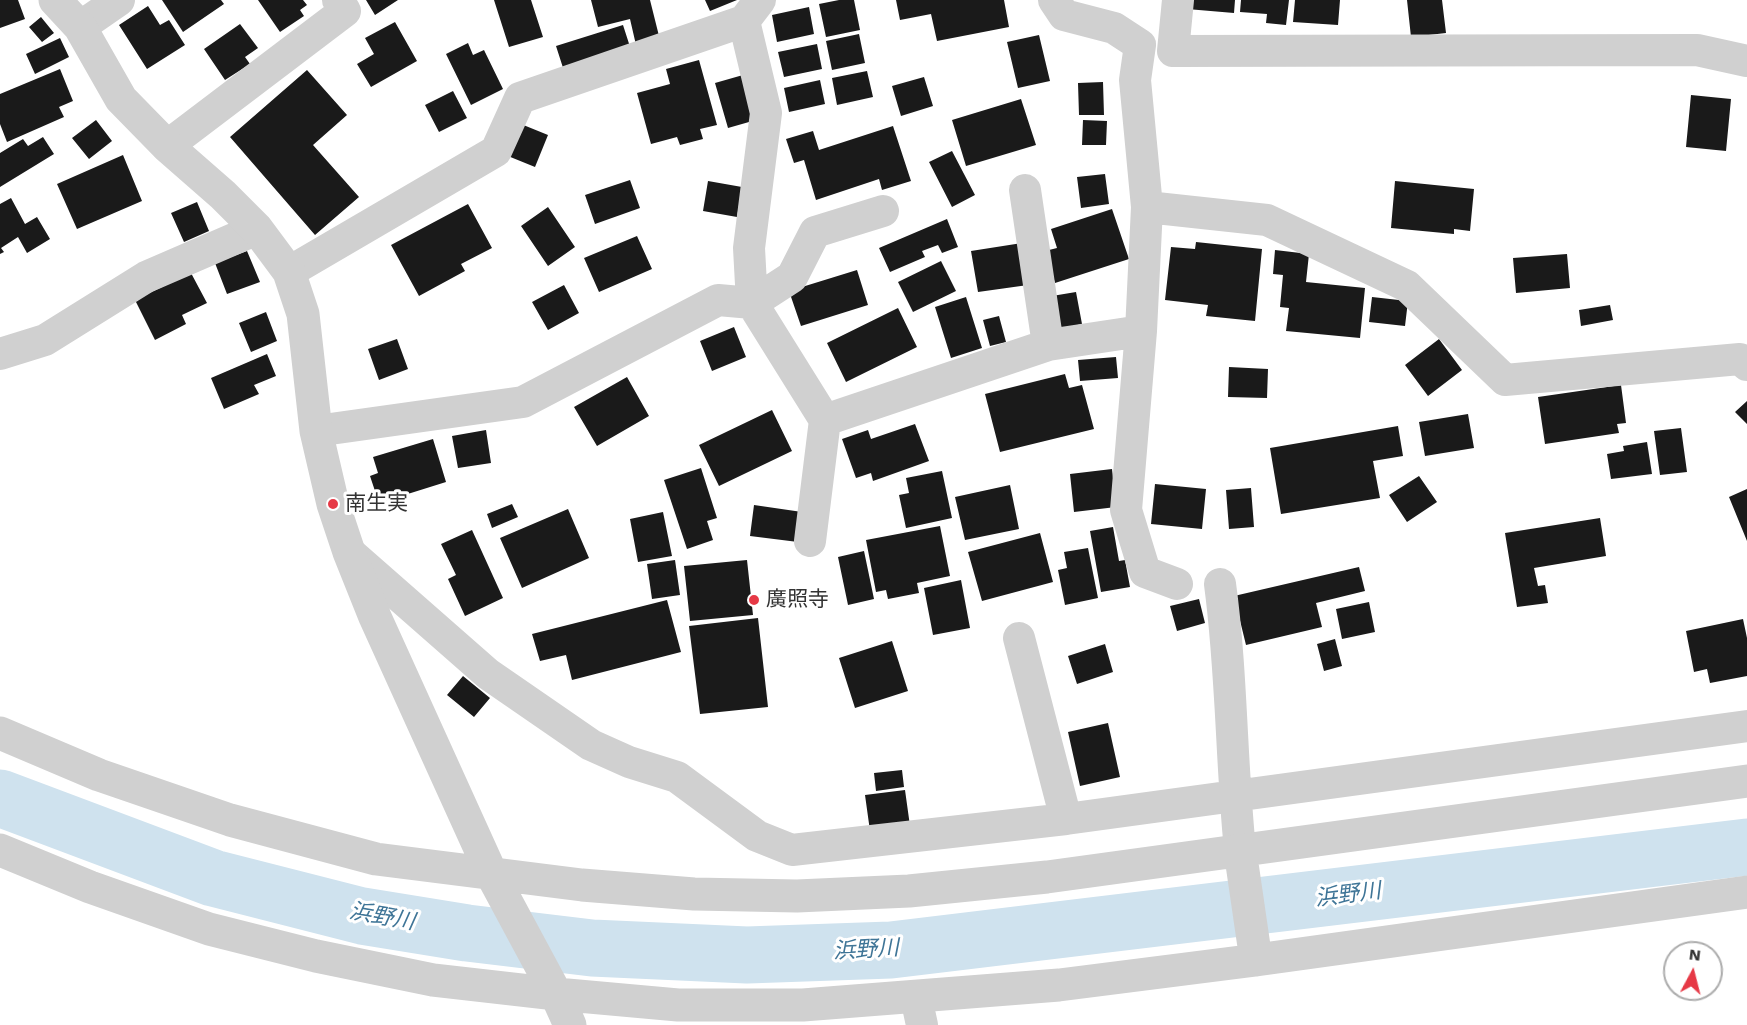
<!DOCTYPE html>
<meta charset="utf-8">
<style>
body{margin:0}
#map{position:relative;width:1747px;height:1025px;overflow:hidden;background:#fff;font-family:"Work Sans",sans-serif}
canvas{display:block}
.north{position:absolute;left:1663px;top:941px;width:60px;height:60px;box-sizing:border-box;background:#fff;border:2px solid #adadad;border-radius:50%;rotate:7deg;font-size:16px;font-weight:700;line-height:24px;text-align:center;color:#333}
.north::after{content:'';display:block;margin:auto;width:21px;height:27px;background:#e63946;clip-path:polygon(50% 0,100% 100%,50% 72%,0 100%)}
</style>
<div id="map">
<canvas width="1747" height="1025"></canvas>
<div class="north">N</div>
</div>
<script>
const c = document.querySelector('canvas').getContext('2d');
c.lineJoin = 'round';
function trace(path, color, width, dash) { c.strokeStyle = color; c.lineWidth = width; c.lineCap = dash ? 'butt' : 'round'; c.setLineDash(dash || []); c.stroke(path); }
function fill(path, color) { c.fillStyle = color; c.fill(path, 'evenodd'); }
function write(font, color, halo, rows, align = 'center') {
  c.font = font + ' "Work Sans","Noto Sans JP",sans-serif'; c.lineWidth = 6; c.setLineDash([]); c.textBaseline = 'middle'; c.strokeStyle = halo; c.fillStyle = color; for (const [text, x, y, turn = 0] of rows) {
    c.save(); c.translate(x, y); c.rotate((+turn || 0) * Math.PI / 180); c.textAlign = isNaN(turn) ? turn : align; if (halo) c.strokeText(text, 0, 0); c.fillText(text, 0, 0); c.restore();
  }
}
trace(new Path2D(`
 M0 798 213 878 362 916 467 933 592 948 747 955 891 950 1747 847`), '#cfe2ee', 57);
fill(new Path2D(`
 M0 0H18L25 19 0 28Z
 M162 0H221L224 4 183 32Z
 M258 0H303L307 5 300 10 304 16 280 32Z
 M366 0H398L375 15Z
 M494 0H531L543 37 509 47Z
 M591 0H650L660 40 636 45 630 19 598 27Z
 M705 0H737L710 11Z
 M839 0H854L860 30 826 37 819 4Z
 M896 0H1004L1009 27 937 41 931 14 900 20Z
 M1188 0H1235L1234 13 1187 9Z
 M1241 0H1289L1286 25 1266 23 1267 14 1240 12Z
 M1295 0H1340L1338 25 1293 22Z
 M1407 0H1442L1446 33 1411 37Z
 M148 6 160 25 169 20 185 45 147 69 119 25Z
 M809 7 814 34 777 42 772 15Z
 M41 17 54 33 42 42 29 27Z
 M395 22 417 61 371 87 357 64 374 54 365 38Z
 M240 24 258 48 245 57 250 64 225 80 204 49Z
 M623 25 632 53 565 74 556 46Z
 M859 34 865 63 832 70 826 41Z
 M1039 35 1050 81 1018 88 1007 42Z
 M60 38 69 57 35 74 26 54Z
 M468 43 473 55 484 50 503 89 471 105 446 54Z
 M817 44 822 69 784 77 778 52Z
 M699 60 717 125 700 129 703 139 680 145 677 137 651 144 637 93 670 84 666 69Z
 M60 69 73 101 59 107 64 117 7 142 0 124V94Z
 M307 70 347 115 313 145 359 197 315 235 230 137Z
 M867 71 873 97 837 105 832 78Z
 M743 75 756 120 728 128 715 83Z
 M924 77 933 106 901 116 892 86Z
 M820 80 825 104 789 112 784 88Z
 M1103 82 1104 115H1079L1078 83Z
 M453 91 467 118 439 132 425 105Z
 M1691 95 1731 99 1726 151 1686 147Z
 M1021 99 1036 145 966 166 952 120Z
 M96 120 112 141 89 159 72 138Z
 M1083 120 1107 121 1106 145H1082Z
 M516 122 548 135 535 167 503 154Z
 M893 126 911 181 882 190 879 179 816 200 804 160 794 163 786 139 813 131 819 150Z
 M43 137 54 154 0 187V153L23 139 28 146Z
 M952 151 975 195 952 207 929 162Z
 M123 155 142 201 77 229 57 184Z
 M1105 174 1109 204 1081 208 1077 177Z
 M630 180 640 208 595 224 585 195Z
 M708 181 742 187 737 217 703 211Z
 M1395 181 1474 189 1470 231 1454 229V234L1391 228Z
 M11 198 25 224 37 217 50 239 27 253 18 237 1 248 4 252 0 254V204Z
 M197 202 209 231 184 242 171 213Z
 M468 204 492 248 461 264 465 271 419 296 391 245Z
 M548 207 575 247 548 266 521 226Z
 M1112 209 1129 259 1055 283 1045 251 1057 248 1051 229Z
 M947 219 958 247 942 253 938 245 922 251 925 257 890 272 879 248Z
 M637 236 652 269 599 292 584 258Z
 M1196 242 1262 249 1255 321 1206 316 1208 305 1165 300 1171 247 1195 249Z
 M1022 243 1028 285 978 292 971 251Z
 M1275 250 1309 254 1306 282 1365 288 1360 338 1286 331 1289 308 1280 307 1283 275 1273 274Z
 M247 251 260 282 227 294 215 263Z
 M1567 254 1570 288 1516 293 1513 258Z
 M941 261 956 291 913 312 898 282Z
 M857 270 868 305 801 326 789 291Z
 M191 273 207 303 182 315 186 324 155 340 135 300Z
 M564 285 579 313 548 330 532 302Z
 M1076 292 1082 324 1059 329 1052 296Z
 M966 297 982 348 951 358 935 307Z
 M1372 297 1408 301 1405 326 1369 322Z
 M1610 305 1613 320 1581 326 1579 310Z
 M898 308 917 347 846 382 827 343Z
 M266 312 277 341 251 352 239 323Z
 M999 316 1006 342 990 346 983 320Z
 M734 327 746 357 712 371 700 341Z
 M397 339 408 369 379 380 368 349Z
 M1439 339 1462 370 1428 396 1405 365Z
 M267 354 276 376 254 385 259 394 224 409 211 378Z
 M1116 357 1118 378 1080 381 1078 360Z
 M1229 367 1268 369 1267 398 1228 397Z
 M1065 374 1069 388 1082 385 1094 429 1000 452 985 394Z
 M627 377 649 416 597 446 574 407Z
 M1621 385 1626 423 1617 424 1619 433 1545 444 1538 397Z
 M1747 401V424L1735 412Z
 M772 410 792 451 719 486 699 445Z
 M1468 414 1474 448 1425 456 1419 422Z
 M915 424 929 461 873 481 871 473 856 478 842 439 868 430 871 439Z
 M1398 426 1403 456 1373 461 1380 498 1281 514 1270 448Z
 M1681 428 1687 472 1660 475 1654 431Z
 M486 430 491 463 458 468 452 436Z
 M433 439 446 482 379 503 370 476 378 473 373 457Z
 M1647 442 1652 474 1611 479 1607 454 1624 451 1623 446Z
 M701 468 717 518 707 521 713 540 687 549 664 480Z
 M1112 469 1116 507 1074 512 1070 474Z
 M942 471 952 518 906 528 899 495 909 493 906 478Z
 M1419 476 1437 502 1407 522 1389 495Z
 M1155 484 1206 489 1202 529 1151 524Z
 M1010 485 1019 529 965 540 955 497Z
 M1251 488 1254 527 1229 529 1226 490Z
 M1747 489V541L1729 497Z
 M512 504 518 517 492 528 487 514Z
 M754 505 802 512 798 542 750 536Z
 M568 509 589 558 522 588 500 538Z
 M663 512 672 556 638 562 630 519Z
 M1600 518 1606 556 1534 568 1538 586 1545 585 1548 603 1517 607 1505 533Z
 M940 526 950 576 917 583 919 593 888 599 886 590 876 592 866 540Z
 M1113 527 1119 561 1125 560 1130 587 1101 592 1090 531Z
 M472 530 503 598 465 616 448 579 456 575 441 544Z
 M1040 533 1053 582 982 601 968 552Z
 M1088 548 1098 598 1065 605 1058 570 1067 568 1064 552Z
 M864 551 874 599 848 605 838 557Z
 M675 560 680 595 652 599 647 564Z
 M747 560 753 615 690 621 684 566Z
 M1359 567 1365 591 1316 603 1322 627 1246 645 1234 596Z
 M961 580 970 628 933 635 924 588Z
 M1199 599 1205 623 1177 631 1170 606Z
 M667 600 681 652 572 680 566 655 540 661 532 634Z
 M1369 602 1375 632 1342 639 1336 609Z
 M758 618 768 707 700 714 689 626Z
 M1743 619 1747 638V676L1710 683 1707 669 1694 672 1686 631Z
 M1335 639 1342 666 1324 671 1317 644Z
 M892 641 908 691 855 708 839 658Z
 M1105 644 1113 672 1077 684 1068 656Z
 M463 676 490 698 474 717 447 695Z
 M1108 723 1120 777 1080 786 1068 732Z
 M902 770 904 787 876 791 874 773Z
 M905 790 910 826 870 831 865 795Z`), '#1a1a1a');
trace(new Path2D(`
 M1054 0 1064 15 1114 28 1140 45 1135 80 1147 207 1141 331 1126 510 1145 572 1177 584
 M1178 0 1173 51 1697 50 1747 61
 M80 27 119 0
 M167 146 345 11 338 0
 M1025 190 1048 345
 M1147 207 1267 220 1407 286 1505 380 1740 359 1747 365
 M289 272 496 151 520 98 744 21 760 0
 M0 354 45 340 146 277 257 229
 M825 420 1048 345 1141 331
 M316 431 523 402 718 300 752 303 749 248 766 113 744 21
 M810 541 825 420 752 303 792 277 815 232 883 211
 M349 552 488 674 591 745 629 762 677 777 757 836 792 850 1066 819 1747 726
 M1220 584C1232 672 1231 761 1240 850
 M1019 638 1066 819
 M916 997 922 1025`), '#d0d0d0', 32);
trace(new Path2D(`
 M55 0 80 27 121 99 167 146 223 195 257 229 289 272 303 314 316 431 333 504 349 552 375 617 492 875 556 994 570 1025
 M0 733 99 775 230 820 376 859 582 885 694 894 797 896 909 891 1047 877 1747 781
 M0 850 90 887 209 929 316 956 433 980 556 994 678 1005H803L1059 985 1256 960 1747 892
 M1240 850 1256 960`), '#d0d0d0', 33);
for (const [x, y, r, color] of [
 [333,504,6,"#e63946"],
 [754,600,6,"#e63946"]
]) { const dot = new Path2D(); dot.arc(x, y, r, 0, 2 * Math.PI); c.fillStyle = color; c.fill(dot); trace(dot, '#fff', 2); }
write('21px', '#333', '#fff', [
 ["南生実",345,504],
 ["廣照寺",766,600]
], 'left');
write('italic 22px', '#3f7597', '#fff', [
 ["浜野川",1348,895,-7],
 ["浜野川",382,917,10],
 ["浜野川",866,950,-3]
]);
</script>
